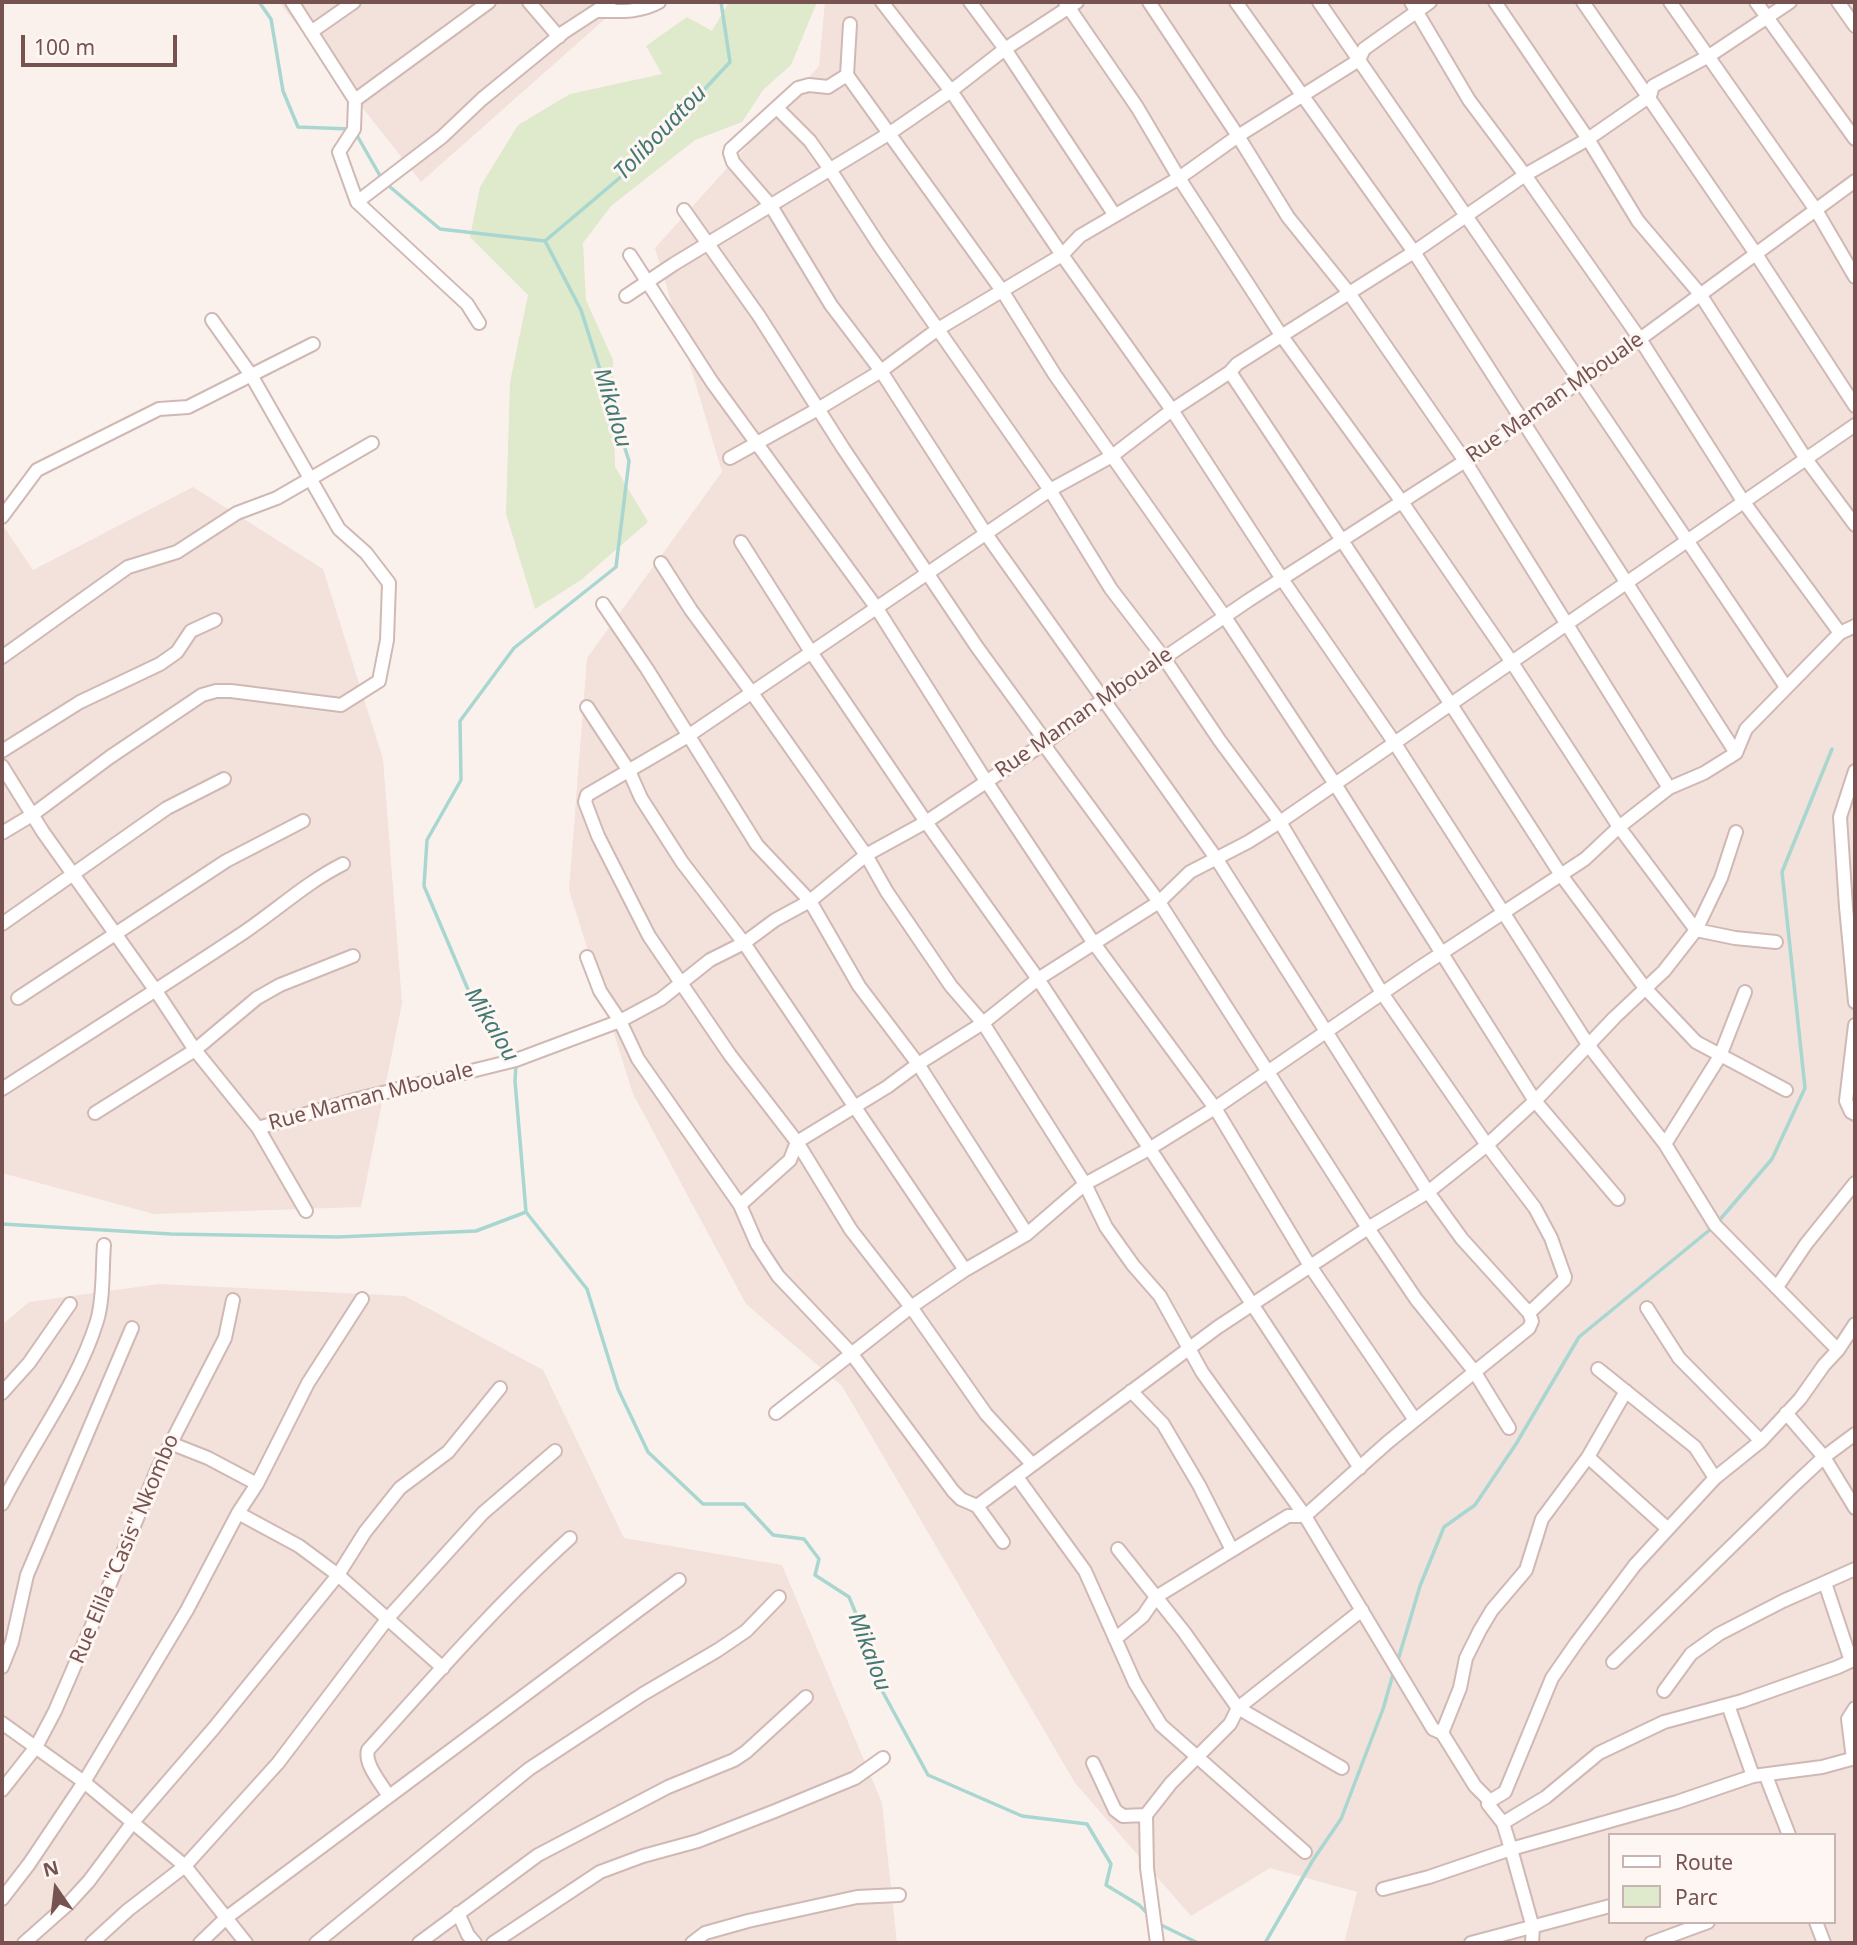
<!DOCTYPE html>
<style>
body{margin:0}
#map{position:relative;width:1857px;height:1945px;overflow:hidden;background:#fbf1ec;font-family:"Noto Sans",sans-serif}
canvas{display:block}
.frame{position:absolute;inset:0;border:4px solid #765350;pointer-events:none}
.legend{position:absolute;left:1608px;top:1833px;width:228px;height:91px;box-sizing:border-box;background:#fef6f3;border:2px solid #c8b5b2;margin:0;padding:9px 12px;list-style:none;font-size:21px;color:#765350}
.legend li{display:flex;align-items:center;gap:14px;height:35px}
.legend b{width:35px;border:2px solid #c8b5b2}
.north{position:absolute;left:21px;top:1854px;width:70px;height:70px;-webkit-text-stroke:5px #fef6f3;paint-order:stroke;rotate:346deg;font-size:19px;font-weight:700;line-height:28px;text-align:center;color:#765350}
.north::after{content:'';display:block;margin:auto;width:24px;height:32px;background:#765350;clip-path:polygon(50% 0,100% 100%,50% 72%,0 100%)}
.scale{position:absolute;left:21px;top:35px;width:156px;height:32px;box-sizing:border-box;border:4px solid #765350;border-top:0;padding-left:9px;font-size:21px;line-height:24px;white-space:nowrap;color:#765350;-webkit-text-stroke:5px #fef6f3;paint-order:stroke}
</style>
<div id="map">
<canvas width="1857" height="1945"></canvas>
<div class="frame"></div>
<ul class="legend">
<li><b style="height:9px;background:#fff"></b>Route</li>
<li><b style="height:19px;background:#dfe9cb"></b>Parc</li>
</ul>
<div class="north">N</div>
<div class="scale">100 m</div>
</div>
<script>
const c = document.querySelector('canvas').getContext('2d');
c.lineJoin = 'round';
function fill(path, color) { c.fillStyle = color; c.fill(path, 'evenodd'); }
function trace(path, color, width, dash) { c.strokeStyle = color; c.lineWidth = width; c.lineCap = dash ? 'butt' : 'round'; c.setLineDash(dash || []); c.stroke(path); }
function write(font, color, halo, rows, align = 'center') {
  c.font = font + ' "Noto Sans",sans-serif'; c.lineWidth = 6; c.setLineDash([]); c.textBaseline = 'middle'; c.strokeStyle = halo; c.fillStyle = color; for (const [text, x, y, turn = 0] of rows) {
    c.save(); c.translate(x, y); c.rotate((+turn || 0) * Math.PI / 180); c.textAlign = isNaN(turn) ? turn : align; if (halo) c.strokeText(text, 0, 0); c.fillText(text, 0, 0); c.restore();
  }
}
fill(new Path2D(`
 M279 2H624L421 182Z
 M825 2H1855V1943H1344L1357 1892 1270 1868 1191 1916 1075 1783 842 1386 746 1304 633 1094 569 890 587 658 722 472 655 248 819 66ZM1610 1835H1834V1922H1610Z
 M193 487 323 569 383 759 402 1003 361 1207 154 1214 2 1173V524L33 570Z
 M159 1284 405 1296 543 1370 624 1538 782 1565 882 1803 897 1943H2V1325L29 1302Z`), '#f3e1db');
fill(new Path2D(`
 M729 2H817L791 65 763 90 742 122 695 140 611 206 583 243 586 300 613 360 615 467 648 522 581 580 535 609 506 514 510 382 528 295 470 237 480 187 518 125 570 94 662 74 646 46 687 17 712 31Z`), '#dfe9cb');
trace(new Path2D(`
 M259 2 271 19 283 91 298 127 350 129
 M355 132 383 181 440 229 545 241
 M545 241 629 170 730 62 721 2
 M513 1056 478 1013 424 886 427 840 461 780 460 721 514 648 616 567 629 461 581 310 545 241
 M516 1063 515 1081 526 1212 587 1289 618 1389 648 1452 703 1504H744L773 1535 804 1539 819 1559 815 1575 849 1597 864 1633 873 1674 928 1775 1022 1816 1087 1824 1111 1864 1106 1885 1139 1905 1149 1915
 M1717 1223 1772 1159 1805 1088 1782 872 1832 749
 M2 1224 171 1234 338 1237 476 1231 526 1212
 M1398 1660 1420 1586 1444 1527 1475 1505 1516 1444 1579 1337 1712 1228
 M1157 1923 1198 1943
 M1265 1943 1313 1860 1341 1819 1383 1709 1394 1671`), '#a8d6d0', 3.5);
const minor = new Path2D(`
 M292 2 355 100 354 129 339 152 357 202 467 304 479 323
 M529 2 559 37
 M882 2 951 91 1062 255 1172 410 1282 579 1394 742 1589 1046 1665 1144 1715 1225 1838 1350
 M970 2 1005 49 1114 214
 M1065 2 1137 107 1179 178 1281 335 1402 502 1511 661 1619 827 1696 930 1735 938 1776 942
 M1149 2 1238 136 1288 217 1349 293 1465 461 1669 788
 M1236 2 1414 252 1736 753
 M1319 2 1579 380 1786 687
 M1411 2 1469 100 1525 175 1640 339 1743 501 1840 633 1855 626
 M1495 2 1588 139 1638 221 1700 294 1806 459 1855 525
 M1583 2 1756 254 1855 406
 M1670 2 1816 210 1855 277
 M1756 2 1855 139
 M1838 2 1855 26
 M597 11C619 11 639 13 659 2
 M850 24 847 75 1003 292 1055 375 1225 617 1335 784 1535 1101 1618 1199
 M311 32 354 2
 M847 75 828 87 809 85 798 88 731 149 730 153 733 162 771 206 831 305 881 371 986 534 1216 858 1428 1192 1462 1239 1529 1313 1532 1321 1529 1328 1388 1442 1305 1516H1288L1156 1597 1143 1616 1115 1639
 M355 100 489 2
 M777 108 810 141 829 168 879 245 1050 490 1111 589 1164 658 1220 741 1280 822 1382 993 1487 1145 1535 1208 1551 1238 1565 1277 1564 1280 1529 1313
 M357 202 442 137 482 99 564 32 610 2
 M684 210 759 316 843 448 977 647 1046 742 1047 749 1159 902 1368 1228 1416 1299 1474 1371 1509 1428
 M630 255 712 382 876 607 986 781 1093 942 1215 1108 1310 1266 1415 1420
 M626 296 674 264 890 133 951 91 1005 49 1077 2
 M1230 372 1450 703 1561 875 1645 988 1696 1042 1786 1090
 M730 458 818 409 881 371 938 329 1062 255 1080 236 1179 178 1238 136 1359 60 1364 49 1430 2
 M2 517 37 470 159 409 188 407 313 344
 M741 542 811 652 926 822 1038 979 1360 1468
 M661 563 691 610 752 693 866 855 887 892 951 986 983 1023 1085 1184 1106 1227 1133 1265 1160 1296 1202 1372 1305 1516 1433 1729 1442 1733 1475 1786 1490 1801 1488 1804 1503 1823 1511 1849 1533 1928 1532 1943
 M603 604 647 669 757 845 810 901 859 986 918 1064 1027 1234
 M2 657 128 567 177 552 237 513 277 498 372 443
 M587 707 629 771 641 798 682 862 744 943 965 1270
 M2 751 80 702 160 664 177 652 191 631 215 620
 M2 766 43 832 156 991 195 1050 258 1128 306 1211
 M1855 771 1840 817 1846 907 1855 1002
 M2 833 32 815 110 757 202 695 216 691H231L341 705 379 681 387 640 389 583 366 553 339 529 251 375 212 320
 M2 924 167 808 224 779
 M587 957 600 991 620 1021 638 1059 740 1205 757 1244 778 1276 851 1353 953 1491 961 1499 977 1506 1003 1542
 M18 998 226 861 303 821
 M1855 1025 1846 1101 1851 1112 1855 1114
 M2 1089C83 1037 163 986 243 933 277 910 307 882 343 864
 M95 1113 195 1050 257 998 280 985 353 956
 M258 1128 358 1099 516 1060 620 1021 661 999 710 960 744 943 775 920 810 901 866 855 926 822 1046 742 1104 699 1249 600 1476 454 1640 339 1855 181
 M1665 1144 1720 1056 1745 992
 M740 1205 790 1160 797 1142 887 1087 918 1064 983 1023 1038 979 1159 902 1190 872 1248 842 1280 822 1855 425
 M1777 1287 1806 1244 1855 1183
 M1647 1308 1679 1358 1761 1441
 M1598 1369 1695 1447 1715 1478
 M1131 1391 1163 1424 1199 1485 1232 1550
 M2 1393 29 1363 70 1304
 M776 1413 911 1307 965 1270 1027 1234 1085 1184 1149 1149 1215 1108 1419 968 1585 859 1619 827 1669 788 1704 773 1736 753 1746 729 1840 633
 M1786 1413 1824 1457 1855 1508
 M170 1443 208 1458 257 1484
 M1588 1457 1668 1529
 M1032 1464 986 1414 911 1307 851 1230 797 1142 730 1055 649 936 598 836 585 802 587 795 688 736 1050 490 1112 456 1172 410 1230 372 1237 364 1414 252 1525 175 1588 139 1650 96 1653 86 1709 56 1790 2
 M1017 1477 1085 1571 1135 1683 1161 1725 1305 1852
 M2 1504C32 1443 77 1386 97 1321 104 1297 102 1269 104 1245
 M977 1506 1218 1327 1368 1228 1428 1192 1487 1145 1535 1101 1615 1017 1664 971 1696 930 1721 878 1736 832
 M238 1513 299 1546 338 1575 443 1668
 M1118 1549 1184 1632 1238 1708 1342 1768
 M1825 1583 1851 1661
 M1613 1662 1793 1486 1824 1457 1855 1434
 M2 1667 12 1642 27 1575 132 1328
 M1664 1691 1691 1654 1719 1634 1783 1601 1855 1569
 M1728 1705 1753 1776
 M2 1723 84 1782 185 1866 246 1943
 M1442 1733 1460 1688 1466 1658 1480 1630 1492 1610 1526 1570 1542 1519 1588 1457 1626 1391
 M1853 1759 1848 1719 1855 1708
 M1093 1763 1115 1810 1123 1816 1146 1815
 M1766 1776 1789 1835
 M2 1790 36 1747 55 1711 112 1579 157 1470 225 1338 233 1300
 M388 1795C381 1783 364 1764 368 1750 433 1678 498 1603 570 1538
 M1490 1801 1505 1792 1552 1678 1577 1642 1635 1565 1668 1529 1715 1478 1761 1441 1800 1399 1824 1365 1838 1350 1855 1324
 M1503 1823 1546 1797 1599 1753 1664 1722 1742 1701 1838 1667 1855 1659
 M1383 1889 1429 1877 1511 1849 1677 1802 1753 1776 1822 1767 1855 1758
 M2 1899 29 1864 84 1782 187 1610 238 1513 257 1484 308 1383 362 1299
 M458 1913 468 1935 475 1943
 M1816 1922 1824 1943
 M24 1943 68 1904 89 1881 133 1822 214 1728 338 1575 365 1532 400 1488 448 1452 500 1388
 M92 1943 128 1910 185 1866 278 1763 388 1618 483 1513 555 1451
 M200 1943 226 1918 679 1580
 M316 1943 529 1769 643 1694 718 1650 746 1631 779 1597
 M419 1943 538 1855 668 1787 734 1760 746 1752 806 1697
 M493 1943 600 1872 643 1856 698 1841 775 1811 855 1778 883 1758
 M692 1943 705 1933 748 1921 857 1897 899 1895
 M1157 1943 1147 1868 1146 1815 1171 1783 1230 1724 1238 1708 1362 1610
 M1471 1943 1610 1906
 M1651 1943 1708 1922`);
trace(minor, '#d0b9b4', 16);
trace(minor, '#fff', 12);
write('21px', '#765350', '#fef6f3', [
 ["Rue Maman Mbouale",1555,398,-35],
 ["Rue Maman Mbouale",1084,713,-35],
 ["Rue Maman Mbouale",371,1097,-15],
 ["Rue Elila \"Casis\" Nkombo",125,1549,-67]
]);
write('italic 23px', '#447973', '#fef6f3', [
 ["Tolibouatou",661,133,-46],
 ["Mikalou",612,408,73],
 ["Mikalou",491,1025,59],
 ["Mikalou",869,1652,69]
]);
</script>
